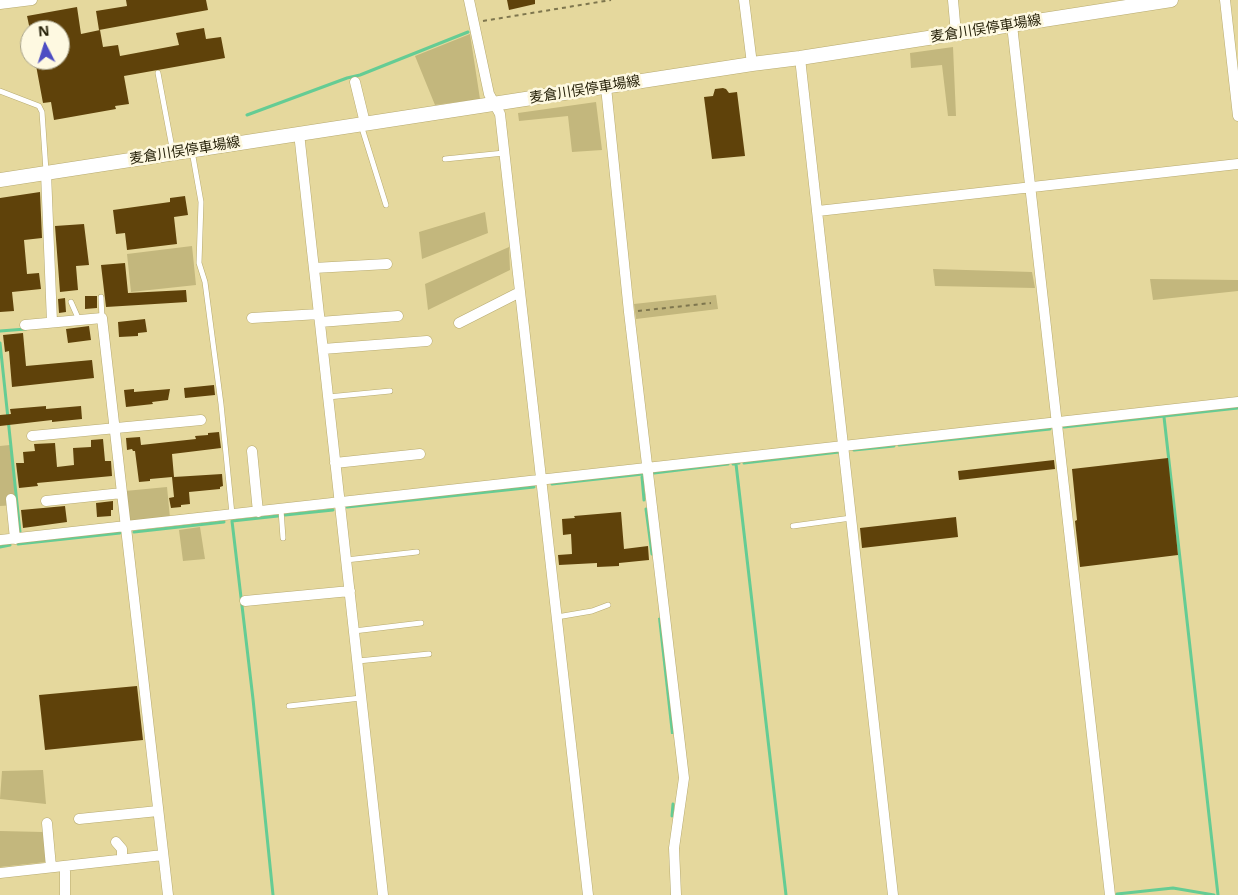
<!DOCTYPE html>
<meta charset="utf-8">
<style>
body{margin:0}
#map{position:relative;width:1238px;height:895px;overflow:hidden;background:#e5d89d;font-family:"Open Sans",sans-serif}
canvas{display:block}
.north{position:absolute;left:20px;top:20px;width:50px;height:50px;box-sizing:border-box;background:#fef9e1;border:1px solid #a8a38b;border-radius:50%;rotate:355deg;font-size:14px;font-weight:700;line-height:20px;text-align:center;color:#27220a}
.north::after{content:'';display:block;margin:auto;width:18px;height:22px;background:#4d4dc3;clip-path:polygon(50% 0,100% 100%,50% 72%,0 100%)}
</style>
<div id="map">
<canvas width="1238" height="895"></canvas>
<div class="north">N</div>
</div>
<script>
const c = document.querySelector('canvas').getContext('2d');
c.lineJoin = 'round';
function fill(path, color) { c.fillStyle = color; c.fill(path, 'evenodd'); }
function trace(path, color, width, dash) { c.strokeStyle = color; c.lineWidth = width; c.lineCap = dash ? 'butt' : 'round'; c.setLineDash(dash || []); c.stroke(path); }
function write(font, color, halo, rows, align = 'center') {
  c.font = font + ' "Open Sans","Noto Sans JP",sans-serif'; c.lineWidth = 5; c.setLineDash([]); c.textBaseline = 'middle'; c.strokeStyle = halo; c.fillStyle = color; for (const [text, x, y, turn = 0] of rows) {
    c.save(); c.translate(x, y); c.rotate((+turn || 0) * Math.PI / 180); c.textAlign = isNaN(turn) ? turn : align; if (halo) c.strokeText(text, 0, 0); c.fillText(text, 0, 0); c.restore();
  }
}
fill(new Path2D(`
 M470 34 480 99 435 105 415 56Z
 M953 47 956 116H948L942 65 911 68 910 53Z
 M596 102 602 150 572 152 568 116 519 121 518 113Z
 M485 212 488 233 422 259 419 232Z
 M192 246 196 285 131 292 127 254Z
 M509 247 510 270 428 310 425 284Z
 M933 269 1032 272 1035 288 935 286Z
 M1150 279 1238 280V291L1153 300Z
 M716 295 718 309 636 319 634 304Z
 M10 445 16 505 0 506V446Z
 M167 487 170 518 131 522 128 520 125 491Z
 M200 527 205 559 183 561 179 530Z
 M43 770 46 804 0 799 2 771Z
 M0 831 43 832 46 862 0 867Z`), '#c3b77d');
fill(new Path2D(`
 M662 617 674 734H671L658 618Z`), '#65cc94');
trace(new Path2D(`
 M247 115 347 78 360 75 468 32
 M0 331 26 329
 M0 343 20 532
 M1164 417 1218 895
 M1064 427 1238 408
 M899 445 1050 429
 M854 450 894 446
 M744 463 839 452
 M733 464 739 463
 M736 464 786 895
 M654 473 728 464
 M642 477 644 500
 M552 484 643 474
 M347 507 534 487
 M646 509 652 554
 M285 515 333 510
 M134 532 224 522
 M18 544 120 533
 M0 547 10 545
 M672 816 673 804
 M1117 894 1173 888 1214 895
 M273 895 253 699 232 521 278 516`), '#65cc94', 3);
fill(new Path2D(`
 M126 0H206L208 10 99 30 96 11 127 6Z
 M507 0H535V4L509 10Z
 M77 7 81 34 100 30 103 47 118 45 120 56 179 45 176 33 204 28 206 39 221 37 225 58 124 76 129 104 115 106 116 109 54 120 51 102 43 103 35 60H60V30H30L27 16Z
 M723 88 726 89 729 93 737 92 745 156 712 159 704 97 713 96 715 89Z
 M40 192 42 238 24 240 27 274 39 273 41 289 12 292 14 311 0 312V198Z
 M185 196 188 215 174 217 177 244 127 250 125 233 116 234 113 210 170 202V198Z
 M84 224 89 265 76 266 78 290 60 292 55 226Z
 M125 263 128 293 186 290 187 302 106 307 101 265Z
 M85 296H97V308L85 309Z
 M65 298 66 312 59 313 58 299Z
 M145 319 147 332 138 333V336L119 337 118 322Z
 M89 326 91 340 68 343 66 329Z
 M23 333 26 366 92 360 94 378 12 387 9 351 5 352 3 335Z
 M214 385 215 395 185 398 184 388Z
 M134 389V392L170 389 168 400 152 402 153 404 126 407 124 390Z
 M46 406V409L81 406 82 419 52 422V420L0 426V415L11 414 10 409Z
 M219 432 221 448 172 454 174 477 222 474 223 486 220 487V489L189 492 190 504 181 505V507L171 508 169 498 174 497 172 477 150 479V481L139 482 135 451H133L132 449 127 450 126 438 140 437 141 445 196 439 195 436 208 435V433Z
 M103 439 105 461H111L112 476 37 483 38 486 19 488 16 463H24L23 452 35 451 34 444 55 443 57 467 74 465 73 448 91 447V440Z
 M1168 458 1178 555 1080 567 1075 521 1077 520 1072 469Z
 M1054 460 1055 469 959 480 958 471Z
 M113 501V510H111V516L97 517 96 503Z
 M65 506 67 522 23 528 21 510Z
 M621 512 624 549 648 546 649 560 619 563V566L597 567V563L559 565 558 555 572 554 571 534 563 535 562 519 575 518 574 516Z
 M956 517 958 537 862 548 860 528Z
 M137 686 143 740 45 750 39 695Z`), '#5f420a');
const lane = new Path2D(`
 M158 73 173 153
 M0 91 39 106 42 112 46 171
 M361 125 386 205
 M192 151 201 202 199 263 205 282 221 404 232 514
 M445 159 504 153
 M101 297 102 318
 M71 302 79 320
 M328 397 390 391
 M281 510 283 538
 M793 526 851 518
 M346 560 417 552
 M557 617 592 611 608 605
 M354 631 421 623
 M358 661 429 654
 M289 706 361 698`);
const street = new Path2D(`
 M469 0 489 94 500 114 588 895
 M744 0 752 64
 M953 0 956 34
 M1225 0 1238 116
 M0 4 32 0
 M1012 25 1110 895
 M800 58 893 895
 M355 82 365 123
 M606 87 629 312 684 778 674 848 676 895
 M299 133 383 895
 M46 173 52 322
 M818 211 1238 164
 M314 268 387 264
 M252 318 319 314
 M320 322 398 316
 M459 323 520 292
 M25 325 102 318 168 895
 M323 349 427 341
 M32 436 201 420
 M252 451 258 512
 M335 463 420 454
 M11 499 15 539
 M46 501 122 493
 M0 540 1238 402
 M245 601 350 591
 M79 819 158 811
 M47 823 51 867
 M116 842 122 849V859
 M0 873 163 855
 M65 895V866`);
const secondary = new Path2D(`
 M0 180 752 64 800 58 1171 0`);
trace(lane, '#b7aa70', 6);
trace(street, '#b7aa70', 11);
trace(secondary, '#b7aa70', 15);
trace(new Path2D(`
 M483 21 611 0
 M638 311 711 303`), '#7e764e', 2, [4, 4]);
trace(lane, '#fff', 5);
trace(street, '#fff', 10);
trace(secondary, '#fff', 14);
write('14px', '#27220a', '#fef9e1', [
 ["麦倉川俣停車場線",986,29,-9],
 ["麦倉川俣停車場線",585,90,-9],
 ["麦倉川俣停車場線",185,151,-9]
]);
</script>
